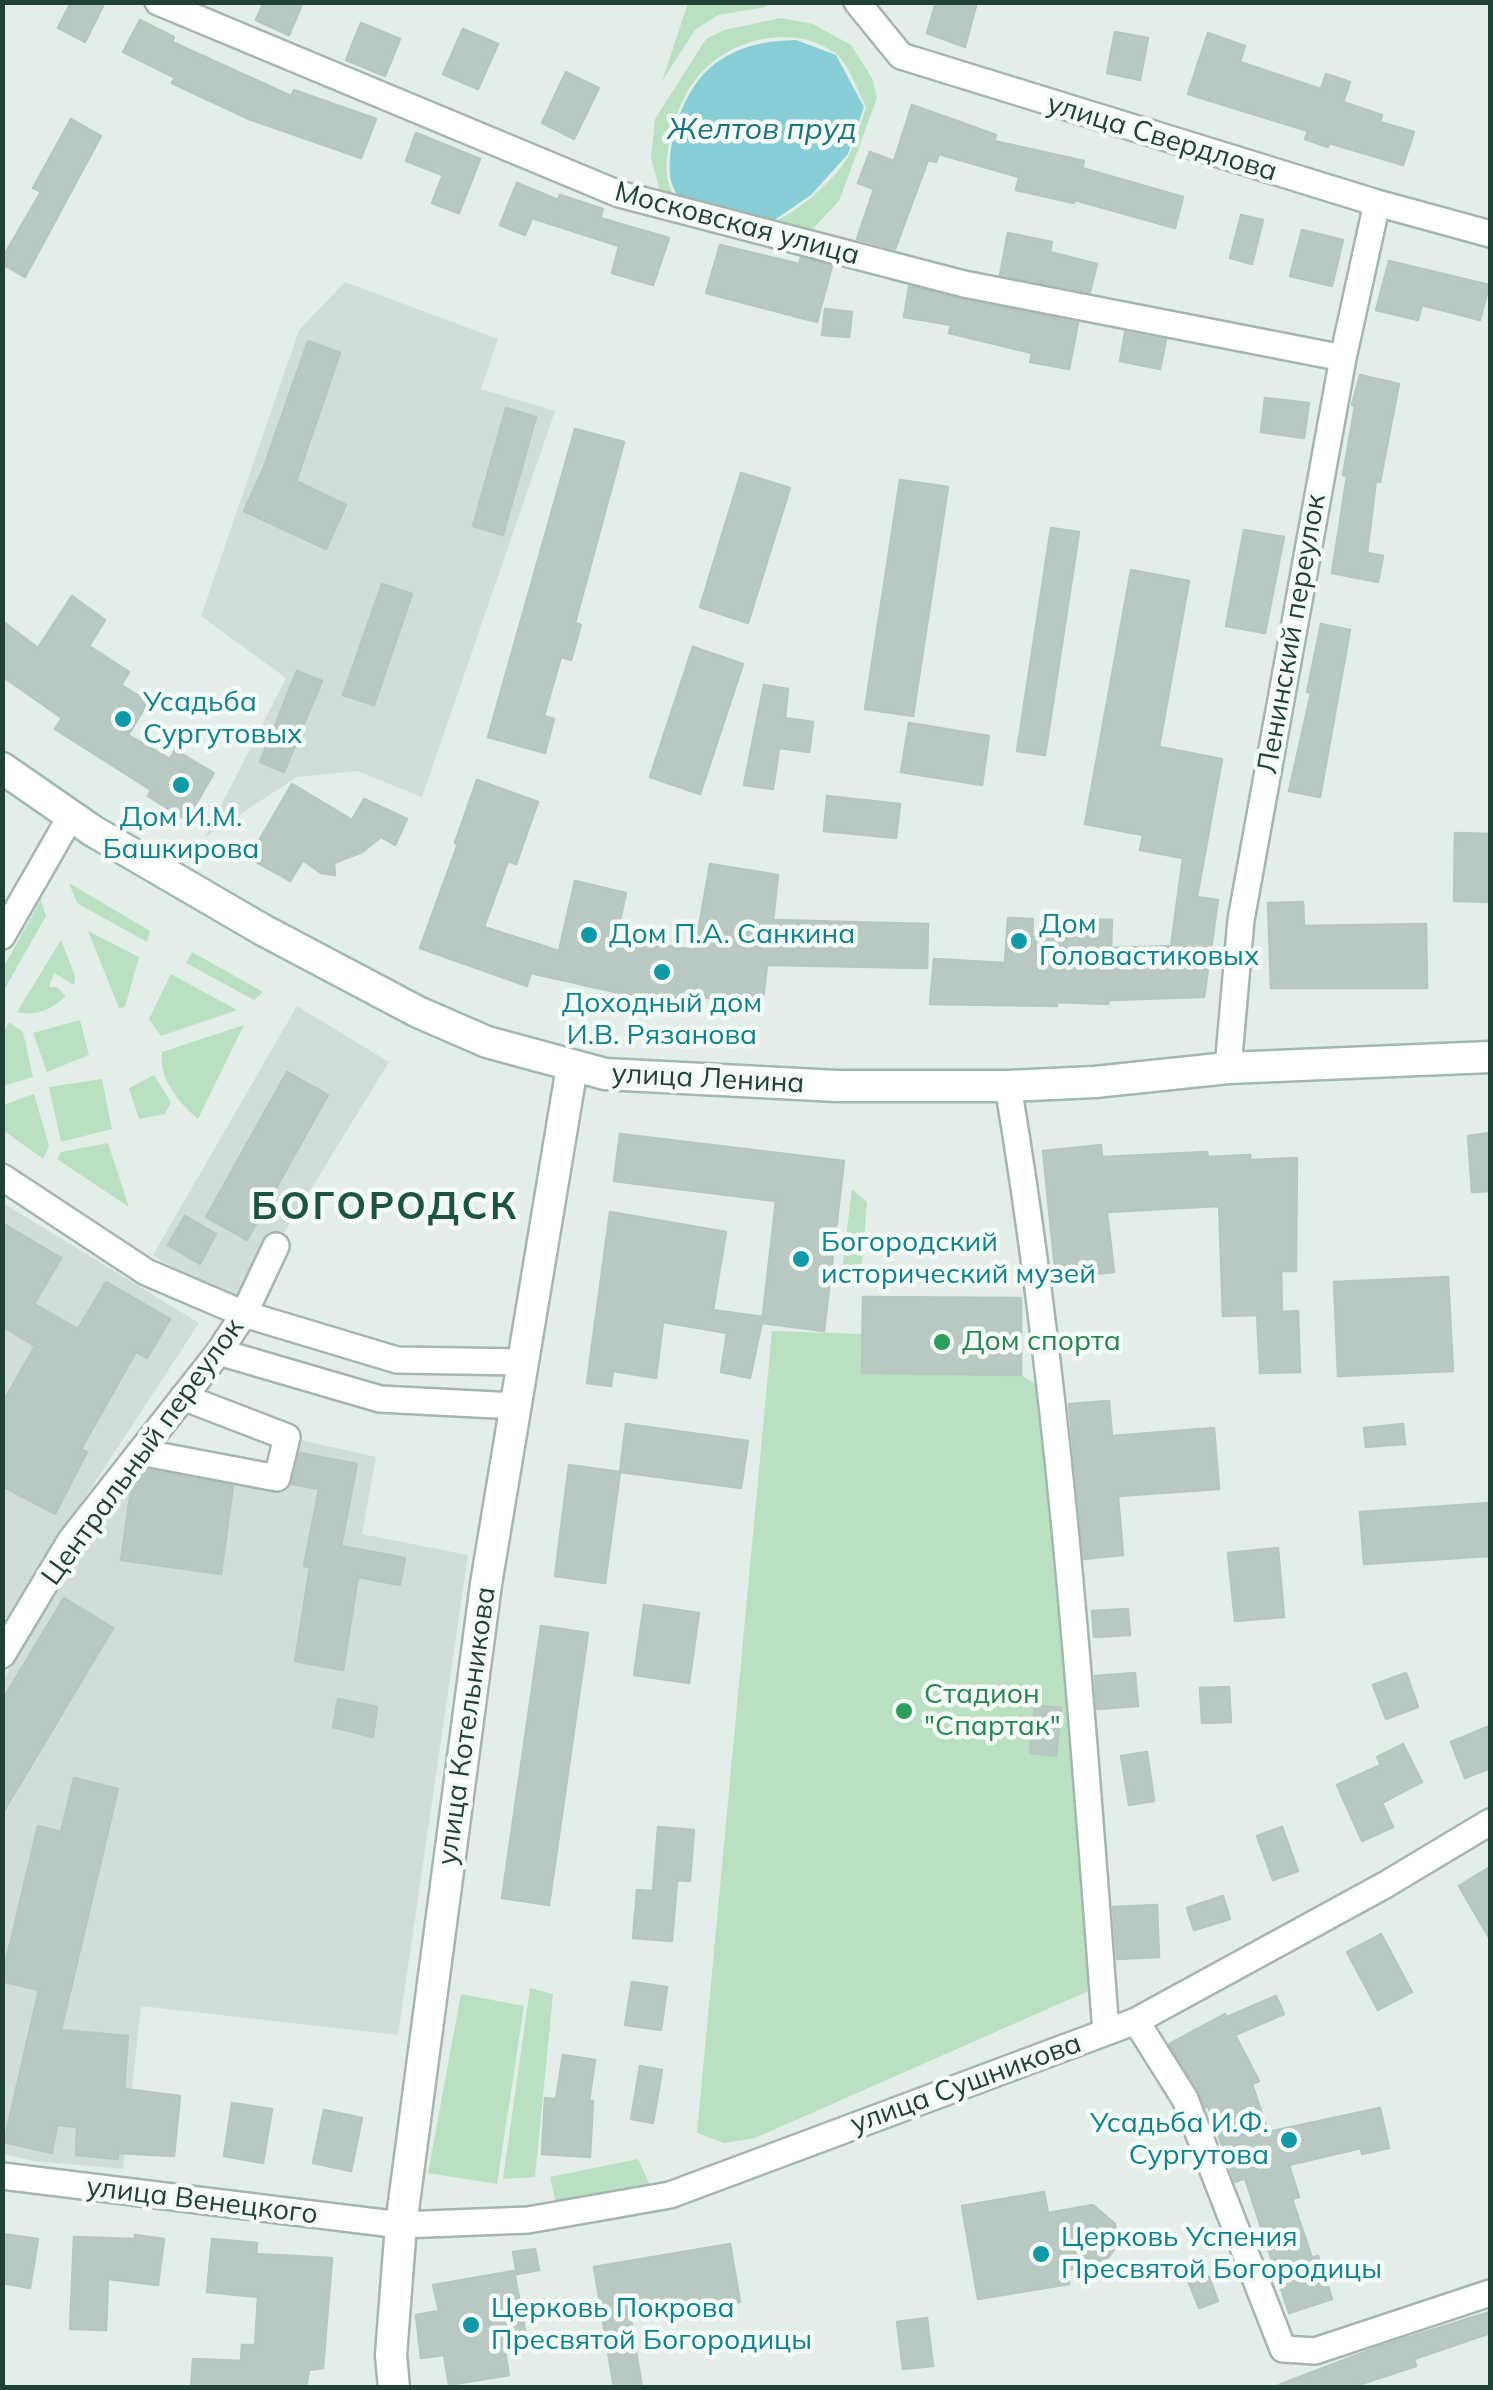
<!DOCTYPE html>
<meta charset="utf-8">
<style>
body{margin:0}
#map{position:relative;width:1493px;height:2390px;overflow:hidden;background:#e3eee8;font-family:Mulish,sans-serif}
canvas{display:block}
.frame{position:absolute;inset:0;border:5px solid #214036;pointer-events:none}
</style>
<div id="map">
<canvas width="1493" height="2390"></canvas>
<div class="frame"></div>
</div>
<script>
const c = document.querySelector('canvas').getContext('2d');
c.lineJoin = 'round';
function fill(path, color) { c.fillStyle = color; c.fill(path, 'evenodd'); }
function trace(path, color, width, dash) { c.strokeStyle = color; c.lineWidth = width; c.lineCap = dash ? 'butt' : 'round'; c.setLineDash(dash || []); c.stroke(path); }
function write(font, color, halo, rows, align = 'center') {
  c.font = font + ' Mulish,sans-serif'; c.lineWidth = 9; c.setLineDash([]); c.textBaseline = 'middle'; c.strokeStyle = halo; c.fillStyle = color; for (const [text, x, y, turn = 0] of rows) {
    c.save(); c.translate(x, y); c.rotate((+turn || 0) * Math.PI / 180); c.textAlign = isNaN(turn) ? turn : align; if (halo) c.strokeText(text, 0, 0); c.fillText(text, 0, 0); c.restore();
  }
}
fill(new Path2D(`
 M345 282 498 339 481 389 555 411 422 797 357 771 297 777 205 837 286 678 201 616 299 330Z
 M297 1006 389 1062 276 1246 244 1314 153 1255Z
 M3 1203 199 1323 3 1623Z
 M287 1437 376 1457 362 1534 468 1555 398 2035 141 2006 123 2169 34 2161 3 2154V1681L56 1590 150 1453 276 1478Z`), '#d1ded7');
fill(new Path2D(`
 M688 3H769L766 7 718 15 695 30 662 81Z
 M781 18 813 24 851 45 872 78 877 98 839 201 804 238 765 226C793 216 837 180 850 153 857 139 861 122 866 107 858 92 849 64 836 54 795 22 730 38 698 76 678 100 664 145 667 177 668 186 675 197 678 206L660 192 651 157 655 119 706 39 724 30Z
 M69 883 150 931 147 942 77 903Z
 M41 900 46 916 3 992V968Z
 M88 931 139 957 125 1007 119 1008Z
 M61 940 75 976 74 985 54 973 49 987H57L66 996C50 1010 38 1016 17 1012Z
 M192 952 263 992 254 1000 186 963Z
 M171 974 237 1010 161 1036 149 1019Z
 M80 1020 89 1055 47 1072 33 1033Z
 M9 1022 23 1032 33 1077 3 1086V1034Z
 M244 1025 198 1119C179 1103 158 1078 162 1052Z
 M154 1075 171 1102 165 1114 139 1119 129 1088Z
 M102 1079 112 1129 61 1142 49 1087Z
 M34 1094 49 1146 43 1159 3 1130V1105Z
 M108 1143 129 1207 57 1159 61 1152Z
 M852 1189 867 1202 862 1263 842 1270Z
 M772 1331 862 1334 863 1373 1021 1375 1046 1391 1093 1989 755 2138 724 2143 697 2133Z
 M530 1988 553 1994 535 2177 503 2179Z
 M461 1994 524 2006 497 2184 428 2173Z
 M638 2159 652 2189 557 2208 550 2177Z`), '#bae0c2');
fill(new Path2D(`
 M796 40 836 55 864 107 848 154 811 195 776 219 760 224 683 205C678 196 671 186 670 176 667 136 686 80 722 59 746 44 769 41 796 40Z`), '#88ced6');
const building = new Path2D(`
 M71 2H105L85 42 58 28Z
 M264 2H303L289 35 256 20Z
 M936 2H977L965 47 927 33Z
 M140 20 174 37 172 42 291 96 294 90 376 119 361 158 249 119 172 83 175 78 123 52Z
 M361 23 400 39 385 76 346 60Z
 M463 29 498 44 478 89 443 74Z
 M1115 32 1148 38 1140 80 1107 73Z
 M1208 33 1245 46 1240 62 1321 89 1326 74 1350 82 1343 102 1382 115 1380 122 1414 132 1403 165 1329 143 1328 147 1305 139 1308 131 1188 94Z
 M566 72 599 88 574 139 542 123Z
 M912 105 996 135 994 141 1084 161 1082 168 1183 197 1175 228 1075 200 1074 203 1016 190 1019 177 939 154 936 162 928 160 895 249 857 239 874 189 858 183 870 152 894 161Z
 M71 119 101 136 25 277 2 264V259L41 192 33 188Z
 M416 133 480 159 459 213 432 203 443 175 406 161Z
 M517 183 558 200 560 195 603 209 600 218 669 238 653 285 612 273 619 246 532 218 525 235 500 225Z
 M1241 215 1263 220 1252 264 1230 258Z
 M1302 230 1343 240 1332 286 1290 276Z
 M1008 233 1052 242 1050 252 1097 264 1090 292 1000 275Z
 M720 245 799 264 801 258 832 266 817 322 706 293Z
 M1389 261 1489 285 1480 320 1422 305 1418 320 1376 310Z
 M909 286 1078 323 1069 369 1030 362 1032 353 949 333 951 325 904 317Z
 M825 309 852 312 849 337 822 335Z
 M1125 332 1166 340 1160 369 1120 361Z
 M308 341 340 353 296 481 346 505 326 549 244 511 264 467Z
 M1360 375 1399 384 1380 482 1376 481 1367 553 1383 556 1378 582 1332 573 1347 476 1343 475 1355 406 1352 405Z
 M1265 398 1309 403 1304 438 1261 432Z
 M506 408 536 417 503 535 473 526Z
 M575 429 624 442 575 623 581 625 571 660 561 657 544 716 554 719 545 753 488 737Z
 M741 473 790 488 748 623 700 607Z
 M900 480 948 487 913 716 865 709Z
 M1051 528 1079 532 1045 755 1017 751Z
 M1244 530 1284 537 1265 633 1226 626Z
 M1131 570 1189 581 1159 747 1222 759 1197 897 1218 900 1204 997 1109 1000 1108 1004 1057 1002V1006L930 1004 934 959 1005 963 1008 918 1033 919 1032 937 1072 936V919L1112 920 1111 948 1171 946 1183 858 1140 850 1143 835 1085 824Z
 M382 584 412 594 374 705 343 695Z
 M72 596 105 620 89 646 129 672 121 685 148 702 128 735 170 759 175 750 214 773 186 820 148 796 151 790 55 729 62 718 2 676V621L38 648Z
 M1321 624 1350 630 1320 797 1289 791 1311 693 1307 692Z
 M693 647 743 664 700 794 650 777Z
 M297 671 322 681 284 772 260 762Z
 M764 685 788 689 785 718 813 722 809 752 779 748 773 789 744 785Z
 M909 723 989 736 982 785 901 772Z
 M477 780 538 802 516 864 508 861 484 927 559 951 575 881 626 893 616 938 695 950 710 864 778 875 773 920 928 924 927 968 767 965 762 1007 680 993 679 1002 615 992 531 973 527 986 420 948 458 844 455 843Z
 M292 784 352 820 364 799 407 819 395 845 381 837 362 852 334 863 335 875 321 873 303 860 290 881 249 858Z
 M827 796 900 804 896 838 824 831Z
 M1455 833 1490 834V902L1454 901Z
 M1303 902 1304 926 1426 924 1427 988H1271L1268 903Z
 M287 1072 328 1095 247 1240 206 1217Z
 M1490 1133V1191L1472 1192 1468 1136Z
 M620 1134 844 1161 824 1331 762 1323 776 1201 614 1181Z
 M1101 1145 1102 1157 1207 1152 1208 1157 1250 1155 1251 1160 1297 1158 1296 1271H1281L1282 1312 1298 1311 1300 1372 1260 1373 1257 1315 1223 1316 1219 1206 1107 1212 1114 1272 1056 1278 1043 1151Z
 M610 1212 726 1232 713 1310 763 1317 750 1378 721 1372 727 1333 663 1322 656 1378 613 1371 611 1386 587 1383Z
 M185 1216 216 1234 200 1264 168 1245Z
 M2 1223 61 1258 34 1304 78 1329 106 1282 170 1319 147 1358 136 1352 81 1449 87 1452 55 1514 2 1486V1404L35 1346 2 1326Z
 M1448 1277 1453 1371 1338 1376 1334 1282Z
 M863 1297 1021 1298V1375L862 1373Z
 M1109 1401 1112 1436 1214 1428 1219 1489 1118 1496 1123 1555 1084 1559 1069 1404Z
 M626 1424 748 1441 741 1488 620 1472Z
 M1403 1424 1405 1444 1366 1447 1364 1428Z
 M300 1453 357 1464 341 1546 405 1558 400 1585 358 1577 343 1670 295 1661 310 1567 304 1566 319 1489 292 1484Z
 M569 1465 620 1472 605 1583 555 1576Z
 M147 1470 233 1486 221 1574 121 1560 131 1490Z
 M1490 1503V1556L1364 1564 1360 1512Z
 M1278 1548 1284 1617 1235 1621 1228 1553Z
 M64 1598 113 1628 2 1814V1701Z
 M644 1605 699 1613 689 1683 634 1675Z
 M1128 1609 1130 1635 1094 1637 1092 1611Z
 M541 1626 588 1633 549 1905 502 1898Z
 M1135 1673 1138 1706 1097 1709 1095 1676Z
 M1406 1673 1418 1707 1386 1719 1373 1685Z
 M1229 1687 1231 1722 1202 1723 1200 1688Z
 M338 1699 377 1707 373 1737 333 1727Z
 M1035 1705 1061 1708 1056 1756 1030 1753Z
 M1490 1726V1768L1465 1778 1451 1742Z
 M1403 1744 1422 1782 1382 1803 1393 1827 1362 1841 1337 1785 1381 1765 1377 1757Z
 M1147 1752 1154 1801 1129 1805 1121 1756Z
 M74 1778 118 1789 61 2030 128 2036 124 2089 180 2096 174 2156 118 2153V2159L76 2155 77 2127 57 2125 52 2153 4 2142 39 1990 2 1981V1978L38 1826 61 1832Z
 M658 1827 694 1830 690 1881 677 1880 672 1941 633 1938 637 1890 653 1891Z
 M1282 1827 1298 1871 1273 1880 1257 1836Z
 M1490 1867V1939L1459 1886Z
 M1223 1896 1230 1919 1194 1930 1187 1908Z
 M1157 1905 1159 1957 1117 1959 1113 1907Z
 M1381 1934 1412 1992 1378 2010 1347 1952Z
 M632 1982 667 1987 661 2030 625 2025Z
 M1276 1996 1284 2014 1235 2035 1259 2081 1252 2084 1268 2132 1380 2108 1389 2148 1362 2154 1361 2148 1289 2165 1299 2197 1292 2199 1312 2258 1318 2256 1332 2299 1289 2313 1245 2178 1235 2182 1208 2106 1206 2107 1169 2044 1225 2014 1227 2017Z
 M563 2055 595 2060 589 2101H593L590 2157 542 2154 545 2098 556 2099Z
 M640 2066 662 2070 653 2123 631 2119Z
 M232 2103 272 2109 263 2163 224 2156Z
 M324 2110 362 2118 351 2171 313 2163Z
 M1044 2192 1048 2213 1093 2205 1115 2224 1120 2242 1102 2265 1066 2270 1069 2284 978 2299 962 2206Z
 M2 2234 38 2239 30 2288 2 2283Z
 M135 2235 164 2239 158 2285 108 2279 106 2330 70 2329 74 2237 135 2239Z
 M212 2239 257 2243 256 2254 332 2258 323 2368 309 2370 306 2388H191L193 2359 241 2361 242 2345H255L258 2297 207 2292Z
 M730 2244 740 2302 631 2320 642 2388H614L594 2267Z
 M535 2249 539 2270 517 2274 513 2252Z
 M514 2271 526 2336 503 2340 509 2375 449 2385 444 2355 421 2358 416 2315 439 2311 433 2285Z
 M1209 2277 1218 2301 1199 2308 1189 2283Z
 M1490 2312V2333L1414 2359 1416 2366 1349 2388H1279V2385L1378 2347Z
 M927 2318 933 2366 903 2369 897 2322Z`);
fill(building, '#b8c9c1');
trace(building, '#b5c8bf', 2.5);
const minor = new Path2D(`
 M158 2 619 194 964 284 1343 358
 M857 2 901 56 1377 203 1490 234
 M2 936 71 816
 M1228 1068 1241 920 1343 358 1377 203
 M1008 1086C1061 1400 1082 1716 1106 2032
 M2 1177 146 1272 244 1314 397 1360 522 1362
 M219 1352 380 1399 515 1406
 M140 1452 277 1478 287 1437 183 1397
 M2 1655 71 1540 219 1352 244 1314 276 1246
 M1136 2021 1185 2099 1283 2349 1315 2351 1490 2293
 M2 2176 401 2225 528 2220 670 2195 1136 2021 1385 1885 1490 1822`);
const tertiary = new Path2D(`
 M394 2388 391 2355 401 2225 486 1584 572 1067`);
const secondary = new Path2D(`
 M2 768 93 831 263 930 418 1012 487 1042 605 1074 837 1086H1008L1095 1082 1228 1068 1490 1057`);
trace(minor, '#a5b6af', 30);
trace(tertiary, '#a5b6af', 35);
trace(secondary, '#a0baaf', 35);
trace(minor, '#fff', 25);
trace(tertiary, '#fff', 30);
trace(secondary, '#fff', 30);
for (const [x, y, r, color] of [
 [123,719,10,"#0f9aa8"],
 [181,785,10,"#0f9aa8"],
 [589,935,10,"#0f9aa8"],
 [1019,941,10,"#0f9aa8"],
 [662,972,10,"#0f9aa8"],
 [801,1259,10,"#0f9aa8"],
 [942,1342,10,"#2e9e5b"],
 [904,1711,10,"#2e9e5b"],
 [1289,2140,10,"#0f9aa8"],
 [1041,2254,10,"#0f9aa8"],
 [471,2325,10,"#0f9aa8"]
]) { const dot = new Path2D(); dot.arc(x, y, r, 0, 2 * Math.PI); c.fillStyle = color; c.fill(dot); trace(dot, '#f4faf6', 4); }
write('28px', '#214036', '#f4faf6', [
 ["улица Свердлова",1162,138,17],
 ["Московская улица",737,224,15],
 ["Ленинский переулок",1292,634,-80],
 ["улица Ленина",708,1079,3],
 ["Центральный переулок",143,1452,-54],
 ["улица Котельникова",467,1726,-82],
 ["улица Сушникова",966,2084,-20],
 ["улица Венецкого",202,2201,7]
]);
write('28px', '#0d838f', '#f4faf6', [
 ["Усадьба",143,703],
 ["Сургутовых",143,735],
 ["Дом И.М.",181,818,"center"],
 ["Башкирова",181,850,"center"],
 ["Дом",1039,925],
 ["Головастиковых",1039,957],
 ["Дом П.А. Санкина",609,935],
 ["Доходный дом",662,1004,"center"],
 ["И.В. Рязанова",662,1036,"center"],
 ["Богородский",821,1243],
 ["исторический музей",821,1275],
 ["Усадьба И.Ф.",1269,2124,"right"],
 ["Сургутова",1269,2156,"right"],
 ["Церковь Успения",1061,2238],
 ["Пресвятой Богородицы",1061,2270],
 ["Церковь Покрова",491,2309],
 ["Пресвятой Богородицы",491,2341]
], 'left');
write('28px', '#27864d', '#f4faf6', [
 ["Дом спорта",962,1342],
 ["Стадион",924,1695],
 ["\"Спартак\"",924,1727]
], 'left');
write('italic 30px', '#177580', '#f4faf6', [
 ["Желтов пруд",762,130]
]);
c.letterSpacing = '2.5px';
write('bold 38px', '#1c5443', '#f4faf6', [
 ["БОГОРОДСК",385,1208]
]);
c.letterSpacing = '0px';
</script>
